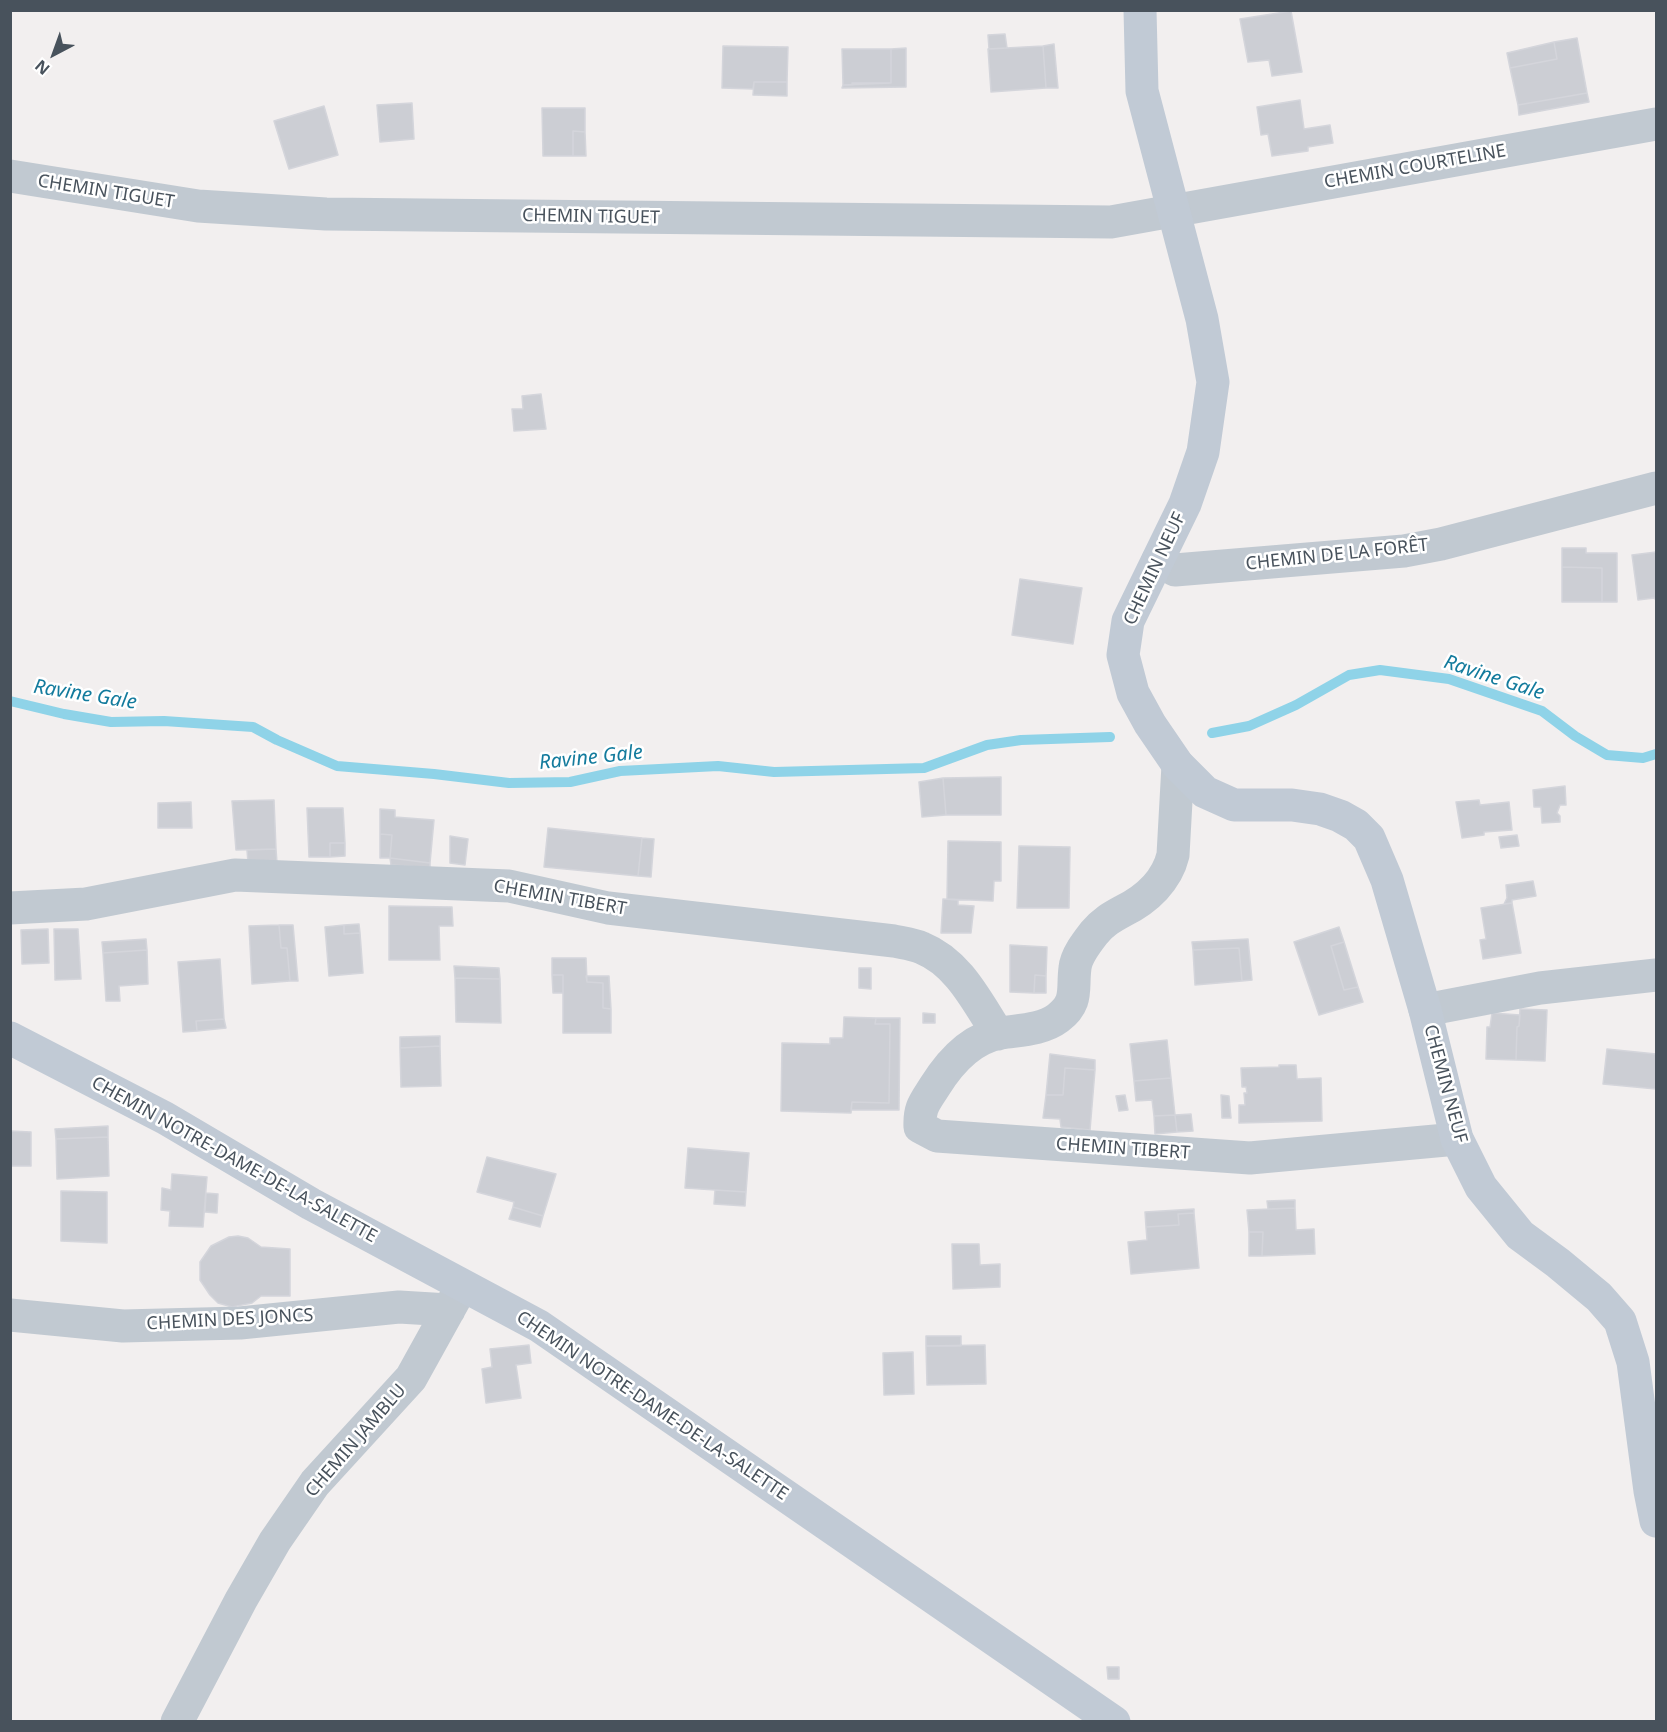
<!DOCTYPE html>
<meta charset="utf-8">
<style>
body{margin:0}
#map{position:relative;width:1667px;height:1732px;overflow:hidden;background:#f2efef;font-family:"Noto Sans",sans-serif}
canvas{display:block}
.frame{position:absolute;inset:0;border:12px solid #48525c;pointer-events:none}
.north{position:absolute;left:24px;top:24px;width:60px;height:60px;-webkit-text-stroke:4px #fff;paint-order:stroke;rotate:221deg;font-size:16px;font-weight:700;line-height:24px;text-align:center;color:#48525c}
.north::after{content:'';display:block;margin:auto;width:21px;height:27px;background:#48525c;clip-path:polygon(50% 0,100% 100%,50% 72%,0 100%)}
</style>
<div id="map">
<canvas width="1667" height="1732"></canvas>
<div class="frame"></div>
<div class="north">N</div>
</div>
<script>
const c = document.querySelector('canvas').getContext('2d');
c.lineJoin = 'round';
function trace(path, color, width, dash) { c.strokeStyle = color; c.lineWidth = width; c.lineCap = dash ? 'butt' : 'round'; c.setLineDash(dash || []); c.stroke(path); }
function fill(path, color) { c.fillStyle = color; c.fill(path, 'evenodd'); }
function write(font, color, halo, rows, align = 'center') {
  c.font = font + ' "Noto Sans",sans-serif'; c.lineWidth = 5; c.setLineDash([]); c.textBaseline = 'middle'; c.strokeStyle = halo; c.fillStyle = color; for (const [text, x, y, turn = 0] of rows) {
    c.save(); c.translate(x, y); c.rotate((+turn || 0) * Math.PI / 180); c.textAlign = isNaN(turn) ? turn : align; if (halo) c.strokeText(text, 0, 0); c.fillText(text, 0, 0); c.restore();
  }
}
trace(new Path2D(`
 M10 701 64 714 111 722 164 721 253 727 277 740 337 766 434 774 509 783 570 782 620 771 718 766 774 772 924 768 987 745 1021 740 1110 737
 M1212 733 1249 726 1296 705 1349 675 1380 670 1449 679 1542 711 1575 736 1607 755 1643 758 1656 754`), '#8fd3e8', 10);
const building = new Path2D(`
 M1291 11 1302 72 1272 76 1269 60 1248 62 1240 19Z
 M1005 34 1007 48 989 49 988 35Z
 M1577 38 1587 93 1518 105 1510 68 1557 59 1554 42Z
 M1554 42 1557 59 1510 68 1507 53Z
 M1054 44 1058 88H1046L1043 46Z
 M723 46 788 47 787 82H754L753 89 722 88Z
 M1043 46 1046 88 991 92 988 49Z
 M906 48V87L842 88 843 85H853L852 83H891V49Z
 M842 49H891V83L843 85Z
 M754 82H787V96L753 95Z
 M1587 93 1589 102 1519 115 1518 105Z
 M1300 100 1304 129 1330 125 1333 143 1308 147V151L1272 156 1268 134 1261 135 1257 107Z
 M412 103 414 139 380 142 377 105Z
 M324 106 338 155 289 169 274 121Z
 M542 108H585V132L573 131V156H543Z
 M573 131 585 132 586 156H573Z
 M541 394 546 429 514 431 512 409H523L522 396Z
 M1562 548H1586V553H1617V602H1602V568L1562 567Z
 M1656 552V600L1654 598 1638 600 1632 555Z
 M1562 567 1602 568V602H1562Z
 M1020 579 1082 588 1073 644 1012 635Z
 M1001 777V815H946L943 778Z
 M943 778 946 815 922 817 919 782Z
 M1565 786 1566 805H1560L1557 813 1560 816V822L1542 823 1541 807H1534L1533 790Z
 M274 800 276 849 236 850 232 801Z
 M1479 800 1480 805 1509 802 1512 830 1484 832V835L1462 838 1456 802Z
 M191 802 192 828H158V803Z
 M307 808H343L345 843H330V857H309Z
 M380 809 395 810V817L434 820 430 863 390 858 392 835 380 834Z
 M548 828 642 838 638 876 544 867Z
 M380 834 392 835 390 858H380Z
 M1517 835 1519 846 1501 848 1499 837Z
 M450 836 468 839 465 865 450 863Z
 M642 838 654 839 651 877 638 876Z
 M948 841 1001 842V881H994L993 901 947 899Z
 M330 843H345V856L330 857Z
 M1019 846 1070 847 1069 908H1017Z
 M276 849 277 863H248L247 850Z
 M390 858 430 863V868L391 865Z
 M1533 881 1536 896 1512 900V903L1504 904 1507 898 1506 885Z
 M943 899 958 900V905L974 906 971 933H941Z
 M1512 903 1521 953 1483 959 1480 940 1486 939 1481 908Z
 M389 906 452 907 453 926H439L440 960H389Z
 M359 924 360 933 344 934V925Z
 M279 925 281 948H287L290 981 252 984 249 926Z
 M279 925H293L298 981H290L287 948H281Z
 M344 925V934L360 933 363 973 329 976 325 927Z
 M1339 927 1344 942 1331 946 1344 990 1358 987 1363 1002 1319 1015 1294 942Z
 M48 929 49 963 22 964 21 930Z
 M54 929H78L81 979 55 980Z
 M146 939 147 950 103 953 102 942Z
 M1248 939 1252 980 1242 981 1239 948 1193 950 1192 942Z
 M1344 942 1358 987 1344 990 1331 946Z
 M1010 945 1047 947 1046 976 1035 975 1034 993 1010 992Z
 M1239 948 1242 981 1195 985 1193 950Z
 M147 950 148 984 119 986 120 1001H106L103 953Z
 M552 958H586L587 982 603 983V1008L611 1009V1033H563V975H552Z
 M220 959 224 1019 196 1021 197 1031 183 1032 178 962Z
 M454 966 499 968 500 979 455 978Z
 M859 968H871V989L859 988Z
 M552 975H563V993H553Z
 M1035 975 1046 976V993H1034Z
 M586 976H609L611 1009 603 1008V983L587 982Z
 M455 978 500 979 501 1023 456 1022Z
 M1520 1009 1547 1010 1545 1061 1516 1060 1517 1027 1519 1026Z
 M923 1013 935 1014V1023H923Z
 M1492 1013 1520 1015 1519 1026 1517 1027 1516 1060 1486 1059 1487 1027H1490Z
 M844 1017 876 1018 875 1024H890L889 1103 852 1102 851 1113 781 1111 782 1043 830 1044V1038H843Z
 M876 1018H900L899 1110H851L852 1102 889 1103 890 1024H875Z
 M224 1019 226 1028 197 1031 196 1021Z
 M440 1036V1046L400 1048V1037Z
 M1167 1040 1171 1078 1134 1081 1130 1044Z
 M440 1046 441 1086 401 1087 400 1048Z
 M1607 1049 1656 1054V1089L1603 1084Z
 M1050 1054 1095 1060V1070L1065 1068 1063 1095H1046Z
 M1279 1065H1296L1297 1079 1321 1078 1322 1121 1239 1123V1105H1245L1244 1093H1247L1246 1087H1242L1241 1068 1279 1067Z
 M1065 1068 1095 1070 1090 1130 1061 1127 1060 1119 1043 1118 1046 1095H1063Z
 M1171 1078 1175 1115 1154 1116 1152 1100 1136 1101 1134 1081Z
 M1125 1095 1128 1110 1119 1111 1116 1096Z
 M1221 1095 1229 1096 1231 1118H1222Z
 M1191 1114 1193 1131 1177 1132 1175 1115Z
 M1175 1115 1177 1132 1155 1134 1154 1116Z
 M108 1126V1137L56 1139 55 1129Z
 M10 1131 31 1132V1166H10Z
 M108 1137 109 1176 57 1179 56 1139Z
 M688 1148 749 1153 746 1192 685 1188Z
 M487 1157 556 1174 543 1216 513 1207 514 1202 477 1192Z
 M172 1174 207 1177 203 1227 169 1226 170 1211 161 1210 162 1188 171 1190Z
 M715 1190 746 1192 745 1206 714 1204Z
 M61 1191 107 1192V1243L61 1241Z
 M206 1193 218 1194 217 1213 205 1212Z
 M1295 1200V1208L1268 1209 1267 1201Z
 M513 1207 543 1216 540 1227 509 1219Z
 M1295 1208 1296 1230 1314 1229 1315 1254 1262 1256 1263 1232H1249L1247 1210Z
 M1194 1209V1213L1178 1214 1179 1225 1146 1227 1145 1212Z
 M1194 1213 1199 1268 1131 1274 1128 1242 1147 1240 1146 1227 1179 1225 1178 1214Z
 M1249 1232H1263L1262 1256H1249Z
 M238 1236 248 1238 261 1247 290 1249V1296H261L252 1303 232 1307 218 1303 210 1295 200 1280V1262L211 1246 229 1237Z
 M952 1244H979L980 1265 1000 1264V1287L953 1289Z
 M926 1336H961V1346H926Z
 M529 1345 531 1363 516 1365 521 1398 486 1403 482 1369 492 1367 490 1349Z
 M985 1345 986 1384 927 1385 926 1346Z
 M913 1352 914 1394 884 1395 883 1353Z
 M1107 1667H1119V1679H1108Z`);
fill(building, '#ccced4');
trace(building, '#d4d5db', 1.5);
trace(new Path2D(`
 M10 176 198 206 326 214 1111 222 1656 124
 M1158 560 1175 570 1404 551 1441 544 1656 488
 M1178 765 1173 855C1167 880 1147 899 1123 911 1112 917 1103 922 1094 933 1087 942 1076 956 1075 968 1072 989 1079 1002 1058 1018 1042 1030 1020 1030 1001 1033 972 1038 950 1062 935 1086 925 1102 919 1107 920 1127L937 1136 1250 1158 1457 1139
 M10 908 86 904 235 875 509 886 608 908 894 941C903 943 913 944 922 948 959 963 977 1002 998 1034
 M1425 1010 1540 988 1656 975
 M10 1315 123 1326 240 1323 399 1307 449 1310
 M177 1722 241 1600 275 1541 315 1483 411 1378 462 1286`), '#c1c9d1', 33);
trace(new Path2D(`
 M1140 10 1142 91 1202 319 1213 382 1203 452 1185 504 1128 621 1123 655 1133 693 1150 724 1178 765 1205 792 1234 805H1292L1320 809 1340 816 1356 825 1369 838 1387 880 1425 1010 1457 1139 1481 1187 1520 1235 1558 1263 1599 1297 1620 1321 1633 1362 1650 1491 1656 1521
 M10 1038 165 1118 311 1204 539 1326 1114 1722`), '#c1cad5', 33);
write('18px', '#48525c', '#fff', [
 ["CHEMIN COURTELINE",1415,167,-10],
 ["CHEMIN TIGUET",106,192,9],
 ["CHEMIN TIGUET",591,217,1],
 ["CHEMIN DE LA FORÊT",1337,555,-6],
 ["CHEMIN NEUF",1155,569,-65],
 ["CHEMIN TIBERT",560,898,10],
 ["CHEMIN NEUF",1445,1084,75],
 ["CHEMIN TIBERT",1123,1149,4],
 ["CHEMIN NOTRE-DAME-DE-LA-SALETTE",234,1160,29],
 ["CHEMIN DES JONCS",230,1320,-3],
 ["CHEMIN NOTRE-DAME-DE-LA-SALETTE",652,1406,34],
 ["CHEMIN JAMBLU",356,1441,-49]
]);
write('italic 20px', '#137b9d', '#fff', [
 ["Ravine Gale",1494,678,18],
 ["Ravine Gale",85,695,9],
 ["Ravine Gale",591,758,-6]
]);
</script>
